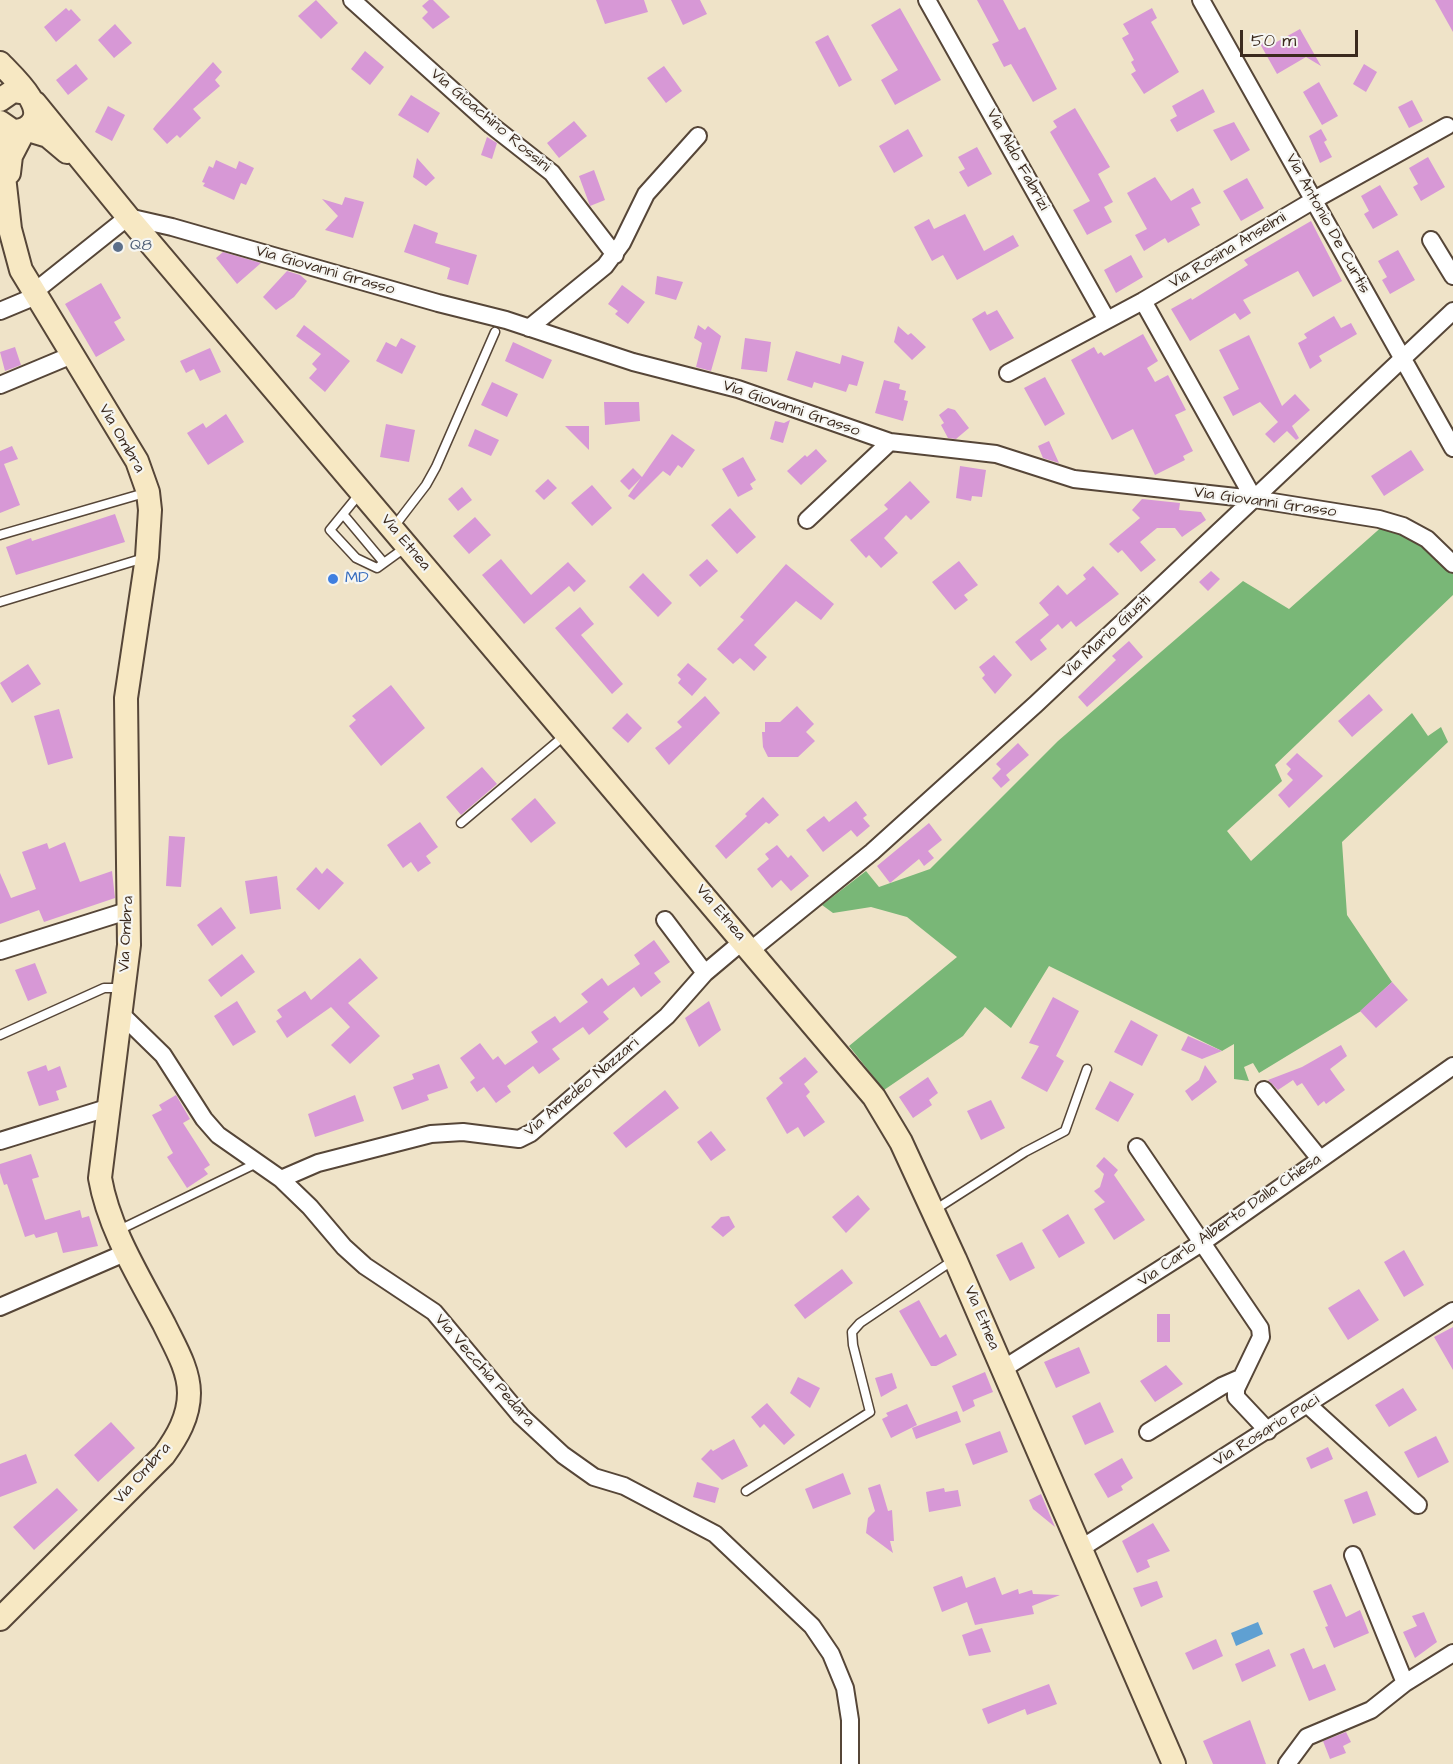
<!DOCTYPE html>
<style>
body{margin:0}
#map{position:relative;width:1453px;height:1764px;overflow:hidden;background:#efe3c8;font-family:"Architects Daughter",sans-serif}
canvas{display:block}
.scale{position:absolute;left:1240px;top:30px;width:118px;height:27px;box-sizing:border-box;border:3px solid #3b2a1e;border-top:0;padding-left:8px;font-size:18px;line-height:21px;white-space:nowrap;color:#3b2a1e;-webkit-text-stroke:4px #f6f6f2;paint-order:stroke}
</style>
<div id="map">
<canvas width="1453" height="1764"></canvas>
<div class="scale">50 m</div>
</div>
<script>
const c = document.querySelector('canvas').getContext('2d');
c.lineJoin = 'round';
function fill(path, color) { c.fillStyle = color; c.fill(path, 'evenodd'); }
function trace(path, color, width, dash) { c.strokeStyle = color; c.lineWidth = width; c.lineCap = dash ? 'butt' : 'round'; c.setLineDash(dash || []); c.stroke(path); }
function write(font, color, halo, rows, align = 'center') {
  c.font = font + ' "Architects Daughter",sans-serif'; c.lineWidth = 4.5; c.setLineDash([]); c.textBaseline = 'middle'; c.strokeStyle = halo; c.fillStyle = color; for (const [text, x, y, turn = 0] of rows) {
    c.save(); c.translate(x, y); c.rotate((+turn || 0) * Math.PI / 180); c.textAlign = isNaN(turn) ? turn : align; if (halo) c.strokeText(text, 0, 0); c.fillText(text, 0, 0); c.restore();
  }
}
fill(new Path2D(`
 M1385 524 1419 539 1453 574V595L1275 765 1282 781 1227 831 1251 861 1412 713 1428 736 1441 727 1448 742 1342 842 1347 915 1392 982 1361 1011 1259 1073 1253 1063 1244 1067 1249 1081 1234 1079V1044L1222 1051 1049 966 1011 1028 985 1007 963 1036 884 1090 849 1046 957 957 907 917 871 907 833 913 822 905 866 871 879 887 930 869 1058 741 1243 581 1289 609Z`), '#79b777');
fill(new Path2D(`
 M1258 1622 1263 1634 1236 1646 1231 1633Z`), '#5fa0d2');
fill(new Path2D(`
 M316 0 338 23 321 39 298 16Z
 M429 0H433L450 17 433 29 422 18 428 12 422 6Z
 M596 0H644L648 12 605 24Z
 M671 0H700L707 14 683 25Z
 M977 0H1003L1019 30 1025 27 1057 89 1033 102 1011 64 1004 67 992 44 999 41Z
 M1435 0H1453V32Z
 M66 8 69 11 71 9 81 20 56 42 44 27Z
 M900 8 941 80 895 105 881 80 898 70 871 25Z
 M1152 8 1157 18 1151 22 1179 72 1144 94 1131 74 1136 71 1131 62 1134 60 1122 38 1129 34 1123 24Z
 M115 24 132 43 114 58 98 40Z
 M1300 29 1321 66 1306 57 1277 74 1259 42 1273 44Z
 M828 35 852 80 839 87 815 42Z
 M365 51 384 67 370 85 351 69Z
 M213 62 222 72 215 80 220 86 193 109 201 118 180 138 177 135 167 144 153 129 156 125Z
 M76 64 88 79 68 95 56 80Z
 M1364 64 1377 72 1366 92 1353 84Z
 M664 66 682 91 666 103 647 78Z
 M1319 82 1338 116 1322 125 1303 92Z
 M1203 89 1215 112 1177 132 1170 120 1177 116 1172 106Z
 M411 95 440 113 428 133 398 115Z
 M1412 100 1423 121 1409 128 1398 107Z
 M108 106 125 115 112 141 95 132Z
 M1075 108 1110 167 1098 174 1113 202 1104 207 1112 222 1087 235 1073 210 1090 201 1050 132 1057 127 1053 121Z
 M574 121 587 136 559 158 547 143Z
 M1234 122 1250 150 1231 161 1213 130Z
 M908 129 923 156 894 173 879 146Z
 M1321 129 1327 140 1324 142 1332 157 1320 163 1309 136Z
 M487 137 497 143 492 159 481 155Z
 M977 147 992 174 968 187 959 172 965 169 958 157Z
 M1428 157 1445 187 1421 201 1413 187 1418 184 1409 168Z
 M417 158 435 178 426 186 413 177Z
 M216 160 236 169 239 161 254 168 246 185 241 183 234 200 203 186 205 183 202 182 209 166 213 168Z
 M594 170 605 200 590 206 579 176Z
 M1155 177 1171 201 1193 188 1201 203 1191 208 1200 225 1168 243 1165 238 1144 251 1135 235 1147 229 1127 193Z
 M1247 178 1264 208 1241 221 1223 191Z
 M1380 185 1398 215 1373 229 1364 214 1369 211 1361 196Z
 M345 197 364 202 353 238 325 230 338 216 322 199 342 205Z
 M965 214 984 251 1013 235 1019 246 957 280 943 255 932 261 914 227 929 219 934 229Z
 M1311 221 1342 281 1313 297 1298 271 1243 300 1251 313 1240 320 1235 313 1190 341 1171 309 1191 298 1192 300 1248 265 1244 260Z
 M414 224 438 233 435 243 477 255 468 285 447 279 450 268 404 252Z
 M1398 250 1415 280 1390 294 1382 280 1387 277 1378 261Z
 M223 252 261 263 237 284 216 258Z
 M1131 255 1143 277 1116 293 1104 270Z
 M287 271 300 275 307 281 294 297 276 310 263 297Z
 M657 276 683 282 676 300 655 294Z
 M101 283 121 318 114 322 125 340 96 357 65 304Z
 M622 285 645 302 628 324 615 314 618 311 608 304Z
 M997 310 1014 338 990 351 972 319 985 311 987 315Z
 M1334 316 1341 328 1351 323 1357 334 1319 356 1322 361 1310 369 1298 343 1307 338 1304 334Z
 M304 325 350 361 325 392 309 378 317 369 312 364 321 354 296 336Z
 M698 325 705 330 708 326 721 336 711 371 696 367 702 343 694 338Z
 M898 326 908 335 911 333 926 347 912 360 894 342Z
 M1143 334 1158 361 1147 368 1155 382 1168 375 1186 410 1175 415 1193 451 1183 456 1185 460 1155 475 1133 429 1112 440 1071 360 1094 347 1098 354 1101 352 1104 356Z
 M1249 335 1282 406 1295 394 1310 410 1292 426 1299 438 1296 440 1287 431 1274 443 1265 434 1278 422 1260 402 1233 416 1223 397 1239 389 1219 350Z
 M401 338 416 346 402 374 376 361 386 342 396 347Z
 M745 338 771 342 767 372 741 369Z
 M513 342 552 360 543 379 505 361Z
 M15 347 21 365 5 371 0 352Z
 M210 348 221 372 200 381 194 369 186 373 180 361Z
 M796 351 840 364 842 355 864 362 857 386 849 384 846 392 814 382 812 388 787 380Z
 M1045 377 1065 414 1045 426 1024 388Z
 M884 380 900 384 899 389 906 391 904 400 908 401 903 421 875 413Z
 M492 382 518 394 507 417 481 405Z
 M604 402H639L640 421 605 425Z
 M948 408 955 410 969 428 956 439 948 438 941 425 944 423 939 415Z
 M226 414 244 442 208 465 187 433 203 423 206 428Z
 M790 420 783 443 770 439 775 421 784 423Z
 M386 424 415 430 409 462 380 457Z
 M565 426H589V450Z
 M475 429 499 440 491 456 468 446Z
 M672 434 695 450 682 468 678 465 670 476 663 471 634 500 628 496 641 478 629 490 620 481 633 468 642 477Z
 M1049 441 1059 463 1043 458 1038 446Z
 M12 446 18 459 4 464 20 505 0 513V451Z
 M816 449 827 461 801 485 787 471 805 455 807 457Z
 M1411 450 1424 470 1384 496 1371 476Z
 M743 457 756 480 750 484 753 489 738 497 722 469Z
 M960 466 986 470 982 497 972 496 971 501 956 498Z
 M548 479 557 488 544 500 535 491Z
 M910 481 930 502 911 520 906 515 884 538 898 553 881 568 869 555 866 558 850 540 888 509 884 505Z
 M592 485 612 508 592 526 571 503Z
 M462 487 472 500 458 511 448 499Z
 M1142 499 1180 503 1179 510 1201 512 1206 520 1182 537 1175 528H1157L1140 542 1156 560 1141 572 1122 550 1118 553 1109 544 1140 518 1132 510Z
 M730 508 756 537 737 554 711 525Z
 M115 514 125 542 16 575 6 547 31 538 32 541Z
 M475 517 491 535 469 554 453 536Z
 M501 559 531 595 568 562 586 581 574 592 569 586 524 624 482 575Z
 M707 559 718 571 700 587 689 575Z
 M959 561 978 585 964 595 968 600 955 610 932 582Z
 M786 564 834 604 821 620 796 601 754 645 767 657 754 671 740 658 733 664 717 649 744 620 740 617Z
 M1093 566 1119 594 1076 627 1071 621 1062 629 1058 624 1040 640 1047 649 1031 661 1015 642 1049 615 1039 603 1058 585 1067 595 1086 579 1083 575Z
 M1211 571 1220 579 1208 591 1199 582Z
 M643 573 672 603 658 617 629 587Z
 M580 607 594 624 581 635 623 684 612 694 555 628Z
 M1129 641 1143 657 1087 707 1078 697 1116 660 1112 656Z
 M994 655 1012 675 995 694 982 678 985 675 979 667Z
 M688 663 707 679 692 696 678 683 681 679 677 675Z
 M28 664 41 684 12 703 0 683Z
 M391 685 425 728 381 766 349 726 356 720 352 716Z
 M1369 694 1383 710 1352 737 1338 721Z
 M705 696 720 713 669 765 655 748 682 727 677 722Z
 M797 706 814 724 806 732 815 741 798 757H768L763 747 762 732H765V722H780Z
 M59 709 73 758 48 765 34 716Z
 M627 713 642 728 628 743 612 728Z
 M1018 743 1029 755 1006 775 1010 780 1001 788 992 778 1001 769 996 764Z
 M1297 753 1323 776 1289 808 1278 795 1293 780 1287 774 1291 769 1286 764Z
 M482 767 497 784 461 815 446 797Z
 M763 797 779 815 769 824 766 822 726 859 715 846 747 816 745 814Z
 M535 798 556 823 531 843 511 819Z
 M856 801 867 815 863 818 870 826 857 837 851 830 823 852 806 830 824 816 829 822Z
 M420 822 438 847 426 856 431 863 418 872 411 862 403 868 387 845Z
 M929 823 942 840 928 851 934 858 924 866 919 859 890 883 877 866Z
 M169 836 185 837 181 887 166 886Z
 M65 842 80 882 112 871 115 898 44 922 39 910 0 924V873L11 898 36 889 22 852 47 843 49 849Z
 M777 845 788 858 791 855 809 876 791 891 781 880 772 888 757 869 769 859 765 854Z
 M316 867 322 874 327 868 344 883 319 910 296 889Z
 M277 876 281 909 250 914 245 881Z
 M221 907 236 928 212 946 197 925Z
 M654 940 670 962 654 973 661 982 641 997 634 987 603 1012 609 1019 589 1035 583 1027 552 1049 560 1059 539 1074 533 1066 507 1086 511 1092 496 1103 484 1087 477 1092 470 1082 475 1078 460 1058 480 1043 493 1060 498 1056 505 1065 538 1042 531 1032 555 1016 560 1023 588 1002 581 994 602 978 608 986 640 964 634 955Z
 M242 954 255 972 221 997 208 980Z
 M360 958 378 978 348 1003 380 1036 350 1064 331 1045 350 1027 331 1007 287 1038 276 1021 282 1017 277 1010 305 991 311 1000Z
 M35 963 47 993 28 1001 15 970Z
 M1392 982 1408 1000 1376 1028 1360 1011Z
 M1053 997 1079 1011 1056 1056 1064 1061 1047 1092 1021 1078 1039 1046 1029 1043Z
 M237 1001 256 1032 233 1046 214 1016Z
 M709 1001 721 1030 699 1047 685 1018Z
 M1131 1020 1158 1035 1142 1066 1114 1052Z
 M1188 1036 1222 1051 1202 1059 1181 1050Z
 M1341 1045 1347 1056 1330 1069 1345 1090 1326 1104 1324 1101 1318 1106 1302 1083 1297 1086 1293 1080 1278 1090 1268 1080 1302 1067Z
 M805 1057 818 1072 804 1084 810 1092 806 1096 825 1122 804 1137 798 1127 787 1134 766 1098 783 1083 779 1078Z
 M439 1064 448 1088 427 1095 429 1100 402 1110 393 1087 414 1079 412 1074Z
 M46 1065 48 1071 60 1066 67 1087 56 1091 59 1100 39 1106 27 1072Z
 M1205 1065 1217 1082 1192 1101 1185 1091 1199 1080Z
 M928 1077 938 1093 929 1100 932 1105 913 1118 899 1097Z
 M1110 1081 1134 1094 1118 1122 1095 1109Z
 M665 1090 679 1108 626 1148 613 1133Z
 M176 1095 190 1119 183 1123 210 1165 204 1169 208 1174 187 1188 167 1157 173 1153 152 1115 162 1110 159 1105Z
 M355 1095 364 1121 315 1137 308 1114Z
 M991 1100 1005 1128 981 1140 967 1111Z
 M711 1131 726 1150 711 1161 697 1142Z
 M31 1154 39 1177 32 1179 45 1220 80 1210 82 1218 89 1216 98 1246 63 1253 57 1232 36 1238 34 1234 25 1237 7 1184 4 1185 0 1173V1164Z
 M1104 1157 1118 1170 1114 1175 1145 1220 1114 1240 1094 1209 1105 1202 1094 1191 1100 1187 1104 1174 1096 1166Z
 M858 1195 870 1209 846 1233 832 1217Z
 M1068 1214 1085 1243 1059 1258 1042 1230Z
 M729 1216 735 1227 723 1237 711 1227 721 1217Z
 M1022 1242 1035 1268 1010 1281 996 1255Z
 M1404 1250 1424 1285 1404 1297 1384 1262Z
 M842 1269 853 1283 805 1319 794 1305Z
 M1359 1289 1379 1320 1348 1340 1328 1308Z
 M919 1300 940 1338 946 1334 957 1355 936 1366H931L899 1311Z
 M1157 1314H1170V1342H1157Z
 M1453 1327V1370L1434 1337Z
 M1079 1347 1090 1373 1056 1388 1044 1362Z
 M1166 1365 1183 1384 1155 1402 1140 1381Z
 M985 1372 993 1392 973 1400 975 1406 963 1412 952 1386Z
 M892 1373 897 1388 881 1397 875 1378Z
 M798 1377 820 1388 810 1408 790 1393Z
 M1403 1388 1417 1410 1389 1427 1375 1405Z
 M1100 1402 1114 1432 1085 1445 1072 1416Z
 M767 1403 795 1435 784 1445 764 1424 760 1428 751 1417Z
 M907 1404 917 1425 891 1438 882 1419 888 1416 886 1413Z
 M957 1411 961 1422 916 1439 912 1428Z
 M111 1422 135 1448 98 1482 74 1455Z
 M1000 1431 1008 1452 973 1465 965 1444Z
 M1436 1436 1449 1462 1418 1478 1404 1452Z
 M734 1439 748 1466 722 1480 701 1459 711 1449 713 1451Z
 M1328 1447 1333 1459 1311 1469 1306 1458Z
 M26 1454 37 1483 0 1497V1464Z
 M1122 1458 1133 1478 1121 1486 1123 1490 1108 1498 1094 1474Z
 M843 1473 851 1494 813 1509 805 1489Z
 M697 1482 719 1488 715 1503 693 1497Z
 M880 1484 888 1511 892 1510 894 1541H890L893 1553 866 1533 868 1518 875 1511 868 1488Z
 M57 1488 78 1510 34 1550 13 1527Z
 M944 1488 945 1492 958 1490 961 1506 929 1512 926 1492Z
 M1367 1491 1376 1515 1353 1524 1344 1500Z
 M1041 1494 1055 1527 1033 1509 1029 1500Z
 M1153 1523 1170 1551 1147 1560 1150 1567 1137 1573 1122 1541Z
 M962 1576 966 1588 995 1577 1002 1595 1018 1589 1019 1594 1032 1590 1033 1594 1060 1595 1032 1606 1034 1614 975 1625 967 1602 942 1612 933 1587Z
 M1157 1581 1163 1597 1141 1607 1133 1588Z
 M1331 1584 1346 1617 1360 1610 1369 1633 1334 1648 1325 1627 1328 1626 1313 1591Z
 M1424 1612 1437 1642 1415 1658 1403 1632 1417 1626 1412 1616Z
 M982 1628 991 1652 969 1656 962 1635Z
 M1216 1639 1223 1656 1193 1670 1185 1653Z
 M1304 1648 1313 1669 1325 1664 1336 1690 1309 1701 1290 1654Z
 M1269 1649 1276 1666 1242 1682 1235 1664Z
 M1049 1684 1057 1704 1027 1715 1025 1709 988 1724 982 1709Z
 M1250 1720 1266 1764H1213L1203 1741Z
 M1346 1732 1351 1742 1343 1746 1346 1753 1330 1759 1323 1741Z`), '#d798d6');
const service = new Path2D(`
 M361 492 330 530 356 558 377 568 406 547
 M343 514 384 563
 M393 528 426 485 436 467 495 332
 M0 535 148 492
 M0 602 144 558
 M461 823 564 736
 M0 1035 104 988H123
 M933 1211 1025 1152 1065 1131 1087 1069
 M117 1231 257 1163
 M746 1491 870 1412 853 1345 852 1332 860 1323 955 1259`);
const minor = new Path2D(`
 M352 0 491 125 552 173 615 255
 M927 0 1107 320
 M1201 0 1453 448
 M1431 240 1453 276
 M34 292 128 217 172 227 438 303 506 320 633 362 738 389 890 442 996 454 1074 479 1254 499 1379 519 1403 526 1427 539 1453 564
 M1143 301 1254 499
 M0 311 36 296
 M529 328 605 266 622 243 646 194 698 136
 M1008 373 1143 301 1314 200 1447 126
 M0 385 72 355
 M807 520 890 442
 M665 920 705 973
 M751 950 872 852 1036 704 1453 311
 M0 951 130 910
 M120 1013 163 1055 204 1119 218 1135 281 1179 310 1207 344 1247 365 1266 434 1312 521 1416 563 1455 594 1477 624 1486 715 1534 812 1626 831 1654 845 1688 850 1720V1764
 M1264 1090 1320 1159
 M0 1141 107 1108
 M1137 1147 1260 1328 1261 1337 1236 1389V1397L1268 1431
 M281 1179 318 1163 431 1134 463 1132 519 1139 531 1133 667 1016 705 973 743 941
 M0 1307 127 1252
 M1003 1369 1203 1242 1453 1066
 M1308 1405 1418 1505
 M1148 1432 1222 1386 1238 1379
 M1080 1549 1453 1311
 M1353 1555 1405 1683
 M1287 1764 1307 1737 1371 1710 1405 1683 1453 1653`);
const secondary = new Path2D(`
 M0 63C12 76 49 108 30 125 25 130 20 131 13 131L0 122
 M0 100 13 91 26 93
 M35 103 128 217 874 1097 901 1142 955 1259 1174 1764
 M0 141 10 229 21 270 137 461 148 492 150 510 147 557 126 698 129 945 100 1178C109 1230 140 1278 164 1324 174 1345 189 1369 189 1393 189 1417 177 1437 164 1455L0 1619
 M9 173 11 156 25 129 48 136 67 152`);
trace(service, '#564638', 11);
trace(minor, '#564638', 20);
trace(secondary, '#564638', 26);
trace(service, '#fff', 8);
trace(minor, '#fff', 16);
trace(secondary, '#f7e8c3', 22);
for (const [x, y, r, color] of [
 [118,247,6,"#5c6f8a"],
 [333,579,6,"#3f7fe0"]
]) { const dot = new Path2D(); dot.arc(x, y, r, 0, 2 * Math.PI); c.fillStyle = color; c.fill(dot); trace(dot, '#f6f6f2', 2); }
write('16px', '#3b2a1e', '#f6f6f2', [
 ["Via Gioachino Rossini",490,121,40],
 ["Via Aldo Fabrizi",1017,160,61],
 ["Via Antonio De Curtis",1327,224,61],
 ["Via Rosina Anselmi",1228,251,-31],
 ["Via Giovanni Grasso",325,271,16],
 ["Via Giovanni Grasso",791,409,19],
 ["Via Ombra",121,439,60],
 ["Via Giovanni Grasso",1265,503,8],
 ["Via Etnea",405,543,50],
 ["Via Mario Giusti",1107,637,-43],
 ["Via Etnea",720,913,50],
 ["Via Ombra",127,934,-87],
 ["Via Amedeo Nazzari",582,1088,-40],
 ["Via Carlo Alberto Dalla Chiesa",1230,1221,-35],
 ["Via Etnea",981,1318,67],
 ["Via Vecchia Pedara",484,1371,49],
 ["Via Rosario Paci",1267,1431,-32],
 ["Via Ombra",143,1474,-48]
]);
write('16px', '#4e5e75', '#f6f6f2', [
 ["Q8",130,247]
], 'left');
write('16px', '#366cbe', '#f6f6f2', [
 ["MD",345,579]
], 'left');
</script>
